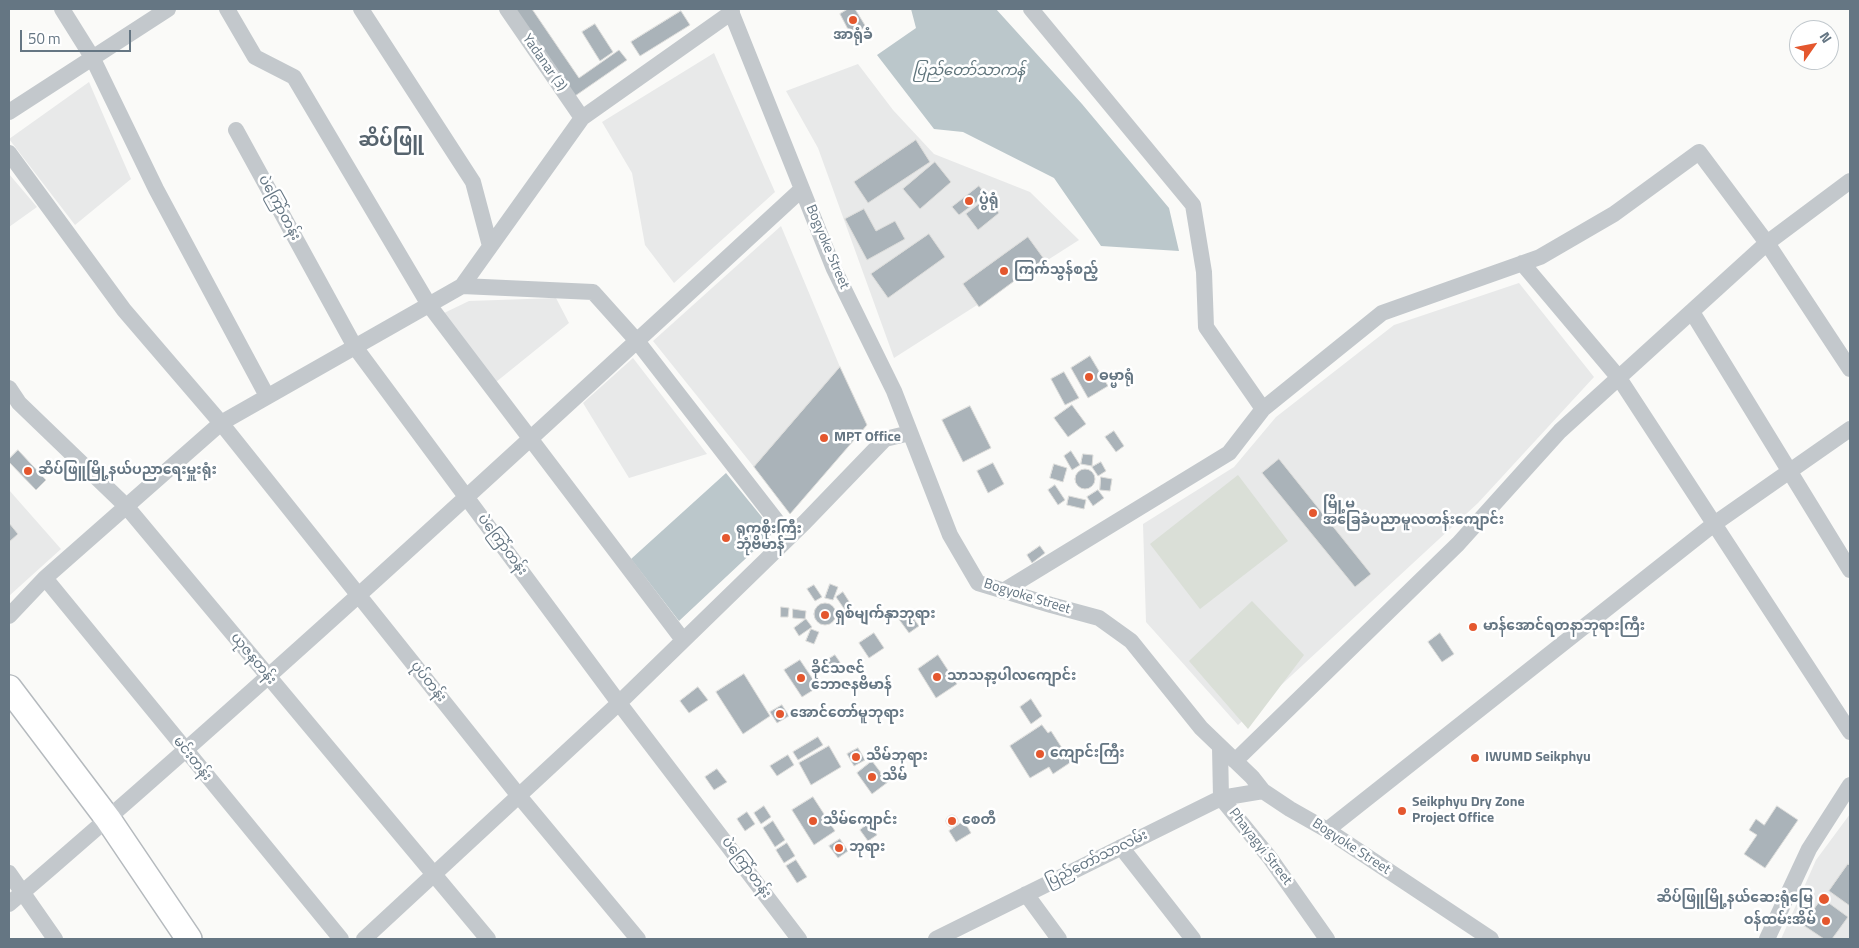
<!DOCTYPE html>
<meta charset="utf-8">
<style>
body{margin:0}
#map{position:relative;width:1859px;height:948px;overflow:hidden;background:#fafaf8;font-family:"Titillium Web",sans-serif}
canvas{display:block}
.frame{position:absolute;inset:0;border:10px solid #657683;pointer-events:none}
.north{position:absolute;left:1789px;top:20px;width:50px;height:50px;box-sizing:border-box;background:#fff;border:1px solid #c1c8cd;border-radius:50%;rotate:57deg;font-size:14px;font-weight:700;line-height:20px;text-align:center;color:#657683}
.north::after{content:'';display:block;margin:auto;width:18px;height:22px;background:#e4572e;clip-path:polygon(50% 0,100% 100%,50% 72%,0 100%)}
.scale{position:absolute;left:20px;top:30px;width:111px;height:22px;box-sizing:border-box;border:2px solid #657683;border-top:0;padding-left:6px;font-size:15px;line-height:18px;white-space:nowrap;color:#657683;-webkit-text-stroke:4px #fff;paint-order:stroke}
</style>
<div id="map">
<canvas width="1859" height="948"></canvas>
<div class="frame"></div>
<div class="north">N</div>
<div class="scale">50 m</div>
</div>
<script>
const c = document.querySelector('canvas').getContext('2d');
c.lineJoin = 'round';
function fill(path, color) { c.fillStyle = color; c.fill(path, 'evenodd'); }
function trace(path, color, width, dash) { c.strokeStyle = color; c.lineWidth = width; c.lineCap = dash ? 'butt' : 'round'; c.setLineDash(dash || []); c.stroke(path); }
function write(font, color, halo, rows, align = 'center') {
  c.font = font + ' "Titillium Web","Noto Sans Myanmar",sans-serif'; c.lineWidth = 5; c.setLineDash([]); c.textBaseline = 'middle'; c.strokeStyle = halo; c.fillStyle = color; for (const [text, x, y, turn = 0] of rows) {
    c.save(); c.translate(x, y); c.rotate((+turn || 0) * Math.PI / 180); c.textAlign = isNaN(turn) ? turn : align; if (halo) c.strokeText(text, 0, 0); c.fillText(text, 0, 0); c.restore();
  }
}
fill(new Path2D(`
 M714 53 775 192 674 283 645 245 632 173 602 122Z
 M858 64 893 110 934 154 1030 192 1079 240 894 358 818 148 786 91Z
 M89 82 131 179 75 225 9 139Z
 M9 174 37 207 9 227Z
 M781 226 840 367 754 467 653 341Z
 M1519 283 1594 377 1478 503 1238 725 1146 622 1143 524 1234 467 1276 417 1394 325Z
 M556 298 569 323 496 382 442 314 469 301Z
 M633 358 707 454 629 478 583 403Z
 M9 490 61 549 9 596Z
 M1850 814V939H1781L1816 860Z`), '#e8e9e9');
fill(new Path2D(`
 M1238 475 1288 541 1200 609 1150 544Z
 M1252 601 1304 655 1248 729 1189 661Z`), '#dadfd7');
fill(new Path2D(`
 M911 9H996L1082 104 1169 208 1179 251 1101 246 1054 178 963 132 934 129 877 55 916 28Z
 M726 473 774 532 679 621 631 559Z`), '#bbc7cb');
const building = new Path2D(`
 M515 9H532L579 78 619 50 627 60 575 96Z
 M848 9H855L866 27 851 35 840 14Z
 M681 11 690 25 640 56 631 42Z
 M595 24 613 52 600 61 582 32Z
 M916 140 930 162 868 203 854 182Z
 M935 162 951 182 920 209 903 189Z
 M979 186 986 195 959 215 952 207Z
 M987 198 999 213 978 230 966 214Z
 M864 209 876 231 895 221 905 239 867 260 845 219Z
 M929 234 945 257 888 298 871 274Z
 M1028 237 1044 259 979 307 963 284Z
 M1090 356 1108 386 1088 398 1071 368Z
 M840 367 867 425 790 514 754 467Z
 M1064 372 1079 398 1065 405 1051 379Z
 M1072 405 1086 424 1068 437 1054 418Z
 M970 406 991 448 963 462 942 420Z
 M1114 431 1124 446 1116 452 1105 437Z
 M18 450 46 480 36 490 9 462V459Z
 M1071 451 1080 465 1072 470 1064 456Z
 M1083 454 1093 455 1092 466 1081 464Z
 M1279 459 1371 574 1355 587 1262 473Z
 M1101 462 1106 471 1098 476 1092 467Z
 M993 463 1004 484 988 493 977 471Z
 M1054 464 1067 468 1063 482 1050 478Z
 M1075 479a10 10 0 1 1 20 0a10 10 0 1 1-20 0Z
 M1101 477 1112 479 1110 491 1100 490Z
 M1055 485 1065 500 1058 505 1048 490Z
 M1098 490 1104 498 1093 506 1087 497Z
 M1069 496 1086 500 1084 509 1067 505Z
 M9 523 18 534 9 542Z
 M1040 546 1045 553 1032 563 1027 555Z
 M830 584 838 587 833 600 825 598Z
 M814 585 822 597 815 601 807 589Z
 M843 592 852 606 845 610 836 597Z
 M814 614a11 11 0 1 1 22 0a11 11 0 1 1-22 0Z
 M781 607 789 608 788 617H781Z
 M793 609 806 611 805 619 793 618Z
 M908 611 919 626 909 633 898 618Z
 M806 619 812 627 799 636 794 628Z
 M811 629 819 632 814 644 806 641Z
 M874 633 884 648 869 658 859 643Z
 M1440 633 1454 654 1442 662 1428 642Z
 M835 655 844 668 832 675 824 662Z
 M938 655 957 684 936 698 918 669Z
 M800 660 818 687 802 697 784 670Z
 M744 674 770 716 743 734 716 692Z
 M698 687 708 700 689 713 680 701Z
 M1031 699 1042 716 1031 724 1020 707Z
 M782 705 789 716 777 723 770 712Z
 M1042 725 1048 733 1051 731 1071 762 1053 774 1049 767 1030 778 1010 746Z
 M818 737 823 745 798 760 793 752Z
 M829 746 841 767 811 785 799 763Z
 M858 748 865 760 854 766 847 754Z
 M788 755 794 765 777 776 770 766Z
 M872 761 888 782 872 794 857 773Z
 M717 769 727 782 714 790 705 777Z
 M813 797 835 831 814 845 792 810Z
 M764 806 771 817 761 824 754 813Z
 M1777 806 1798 820 1765 868 1744 854 1757 835 1749 830 1756 819 1764 825Z
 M747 812 755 824 745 831 737 819Z
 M946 821a6 6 0 1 1 12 0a6 6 0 1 1-12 0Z
 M773 821 785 840 775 847 763 828Z
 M964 821 971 833 956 842 949 831Z
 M869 823 877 835 868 841 860 830Z
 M840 839 848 851 838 858 829 846Z
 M787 843 795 856 784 863 776 850Z
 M796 860 807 877 797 883 786 866Z
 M1848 864 1850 866V906L1829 891Z
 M1822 898 1848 917 1832 939H1824L1803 925Z`);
fill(building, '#aab3b9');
trace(building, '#dcdcda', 1);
const primary = new Path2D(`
 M9 688 108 819 189 939`);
trace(primary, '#b5babe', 28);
trace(new Path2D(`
 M62 9 92 57 156 189 267 396
 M227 9 255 57 294 77 429 305 683 640
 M361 9 473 182 490 246
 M507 9 582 118
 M730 9 834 269 894 391 950 535 978 583 1051 605 1099 618 1131 641 1201 728 1252 777 1263 791 1290 809 1327 830 1491 939
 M1031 9 1193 205 1204 272 1206 327 1263 409
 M9 112 168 9
 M236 130 355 347 619 703 799 939
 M9 153 124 310 221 423 519 796 638 939
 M1522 263 1619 378 1850 732
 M462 286 593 292 637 341 789 537
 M1692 312 1850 570
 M9 388 19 403 126 506 488 939
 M45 578 341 939
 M1003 591 1229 453 1263 409 1382 313 1540 257 1614 214 1699 152 1767 243 1850 369
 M9 616 45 578 221 423 462 286 582 118 732 12
 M1220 747 1221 798 1270 858 1327 939
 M1235 761 1458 544 1560 431 1767 243 1850 181
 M1327 830 1714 524 1850 429
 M1121 847 1193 939
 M9 873 55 939
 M1026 894 1059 939
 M9 904C279 672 540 430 802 189
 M364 939 619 703 805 522 885 439 910 433
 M936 939 1221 798 1263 791
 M1767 939 1809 849 1850 785`), '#c3c8cc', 16);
trace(primary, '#fff', 25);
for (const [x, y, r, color] of [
 [853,20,5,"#e4572e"],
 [969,201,5,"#e4572e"],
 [1004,271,5,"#e4572e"],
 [1089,377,5,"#e4572e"],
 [824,438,5,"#e4572e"],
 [28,471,5,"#e4572e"],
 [1313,513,5,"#e4572e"],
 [726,538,5,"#e4572e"],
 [825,615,5,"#e4572e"],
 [1473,627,5,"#e4572e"],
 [937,677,5,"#e4572e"],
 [801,678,5,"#e4572e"],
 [780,714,5,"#e4572e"],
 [1040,754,5,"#e4572e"],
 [856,757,5,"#e4572e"],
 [1475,758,5,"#e4572e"],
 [872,777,5,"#e4572e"],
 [1402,811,5,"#e4572e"],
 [813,821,5,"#e4572e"],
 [952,821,5,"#e4572e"],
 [839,848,5,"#e4572e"],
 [1824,899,6,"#e4572e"],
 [1826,921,5,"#e4572e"]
]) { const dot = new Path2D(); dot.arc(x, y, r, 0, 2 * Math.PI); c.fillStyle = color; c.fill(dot); trace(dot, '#fff', 2); }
write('bold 14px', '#657683', '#fff', [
 ["အာရုံခံ",853,36,"center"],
 ["ပွဲရုံ",979,201],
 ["ကြက်သွန်စည့်",1014,271],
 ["ဓမ္မာရုံ",1099,377],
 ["MPT Office",834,438],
 ["ဆိပ်ဖြူမြို့နယ်ပညာရေးမှူးရုံး",38,471],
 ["မြို့မ",1323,505],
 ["အခြေခံပညာမူလတန်းကျောင်း",1323,521],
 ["ရုက္ခစိုးကြီး",736,530],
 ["ဘုံဗိမာန်",736,546],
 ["ရှစ်မျက်နှာဘုရား",835,615],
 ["မာန်အောင်ရတနာဘုရားကြီး",1483,627],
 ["ခိုင်သဇင်",811,670],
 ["ဘောဇနဗိမာန်",811,686],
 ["သာသနာ့ပါလကျောင်း",947,677],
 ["အောင်တော်မူဘုရား",790,714],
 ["ကျောင်းကြီး",1050,754],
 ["သိမ်ဘုရား",866,757],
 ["IWUMD Seikphyu",1485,758],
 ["သိမ်",882,777],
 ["Seikphyu Dry Zone",1412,803],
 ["Project Office",1412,819],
 ["သိမ်ကျောင်း",823,821],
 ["စေတီ",962,821],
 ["ဘုရား",849,848],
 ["ဆိပ်ဖြူမြို့နယ်ဆေးရုံမြေ",1813,899,"right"],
 ["ဝန်ထမ်းအိမ်",1816,921,"right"]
], 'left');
write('14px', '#657683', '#fff', [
 ["Yadanar (3)",544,63,55],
 ["ပဲကြော်တန်း",279,208,61],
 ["Bogyoke Street",827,247,67],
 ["ပဲကြော်တန်း",502,545,53],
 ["Bogyoke Street",1027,597,17],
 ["ယုဇနတန်း",253,659,50],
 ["ပုပ်တန်း",428,682,51],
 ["မင်းတန်း",192,759,51],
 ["Phayagyi Street",1260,847,52],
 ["Bogyoke Street",1351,847,33],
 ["ပြည်တော်သာလမ်း",1097,859,-26],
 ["ပဲကြော်တန်း",746,868,53]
]);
write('italic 15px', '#60757c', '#fff', [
 ["ပြည်တော်သာကန်",969,71]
]);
write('bold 19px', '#57646e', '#fff', [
 ["ဆိပ်ဖြူ",391,141]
]);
</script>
